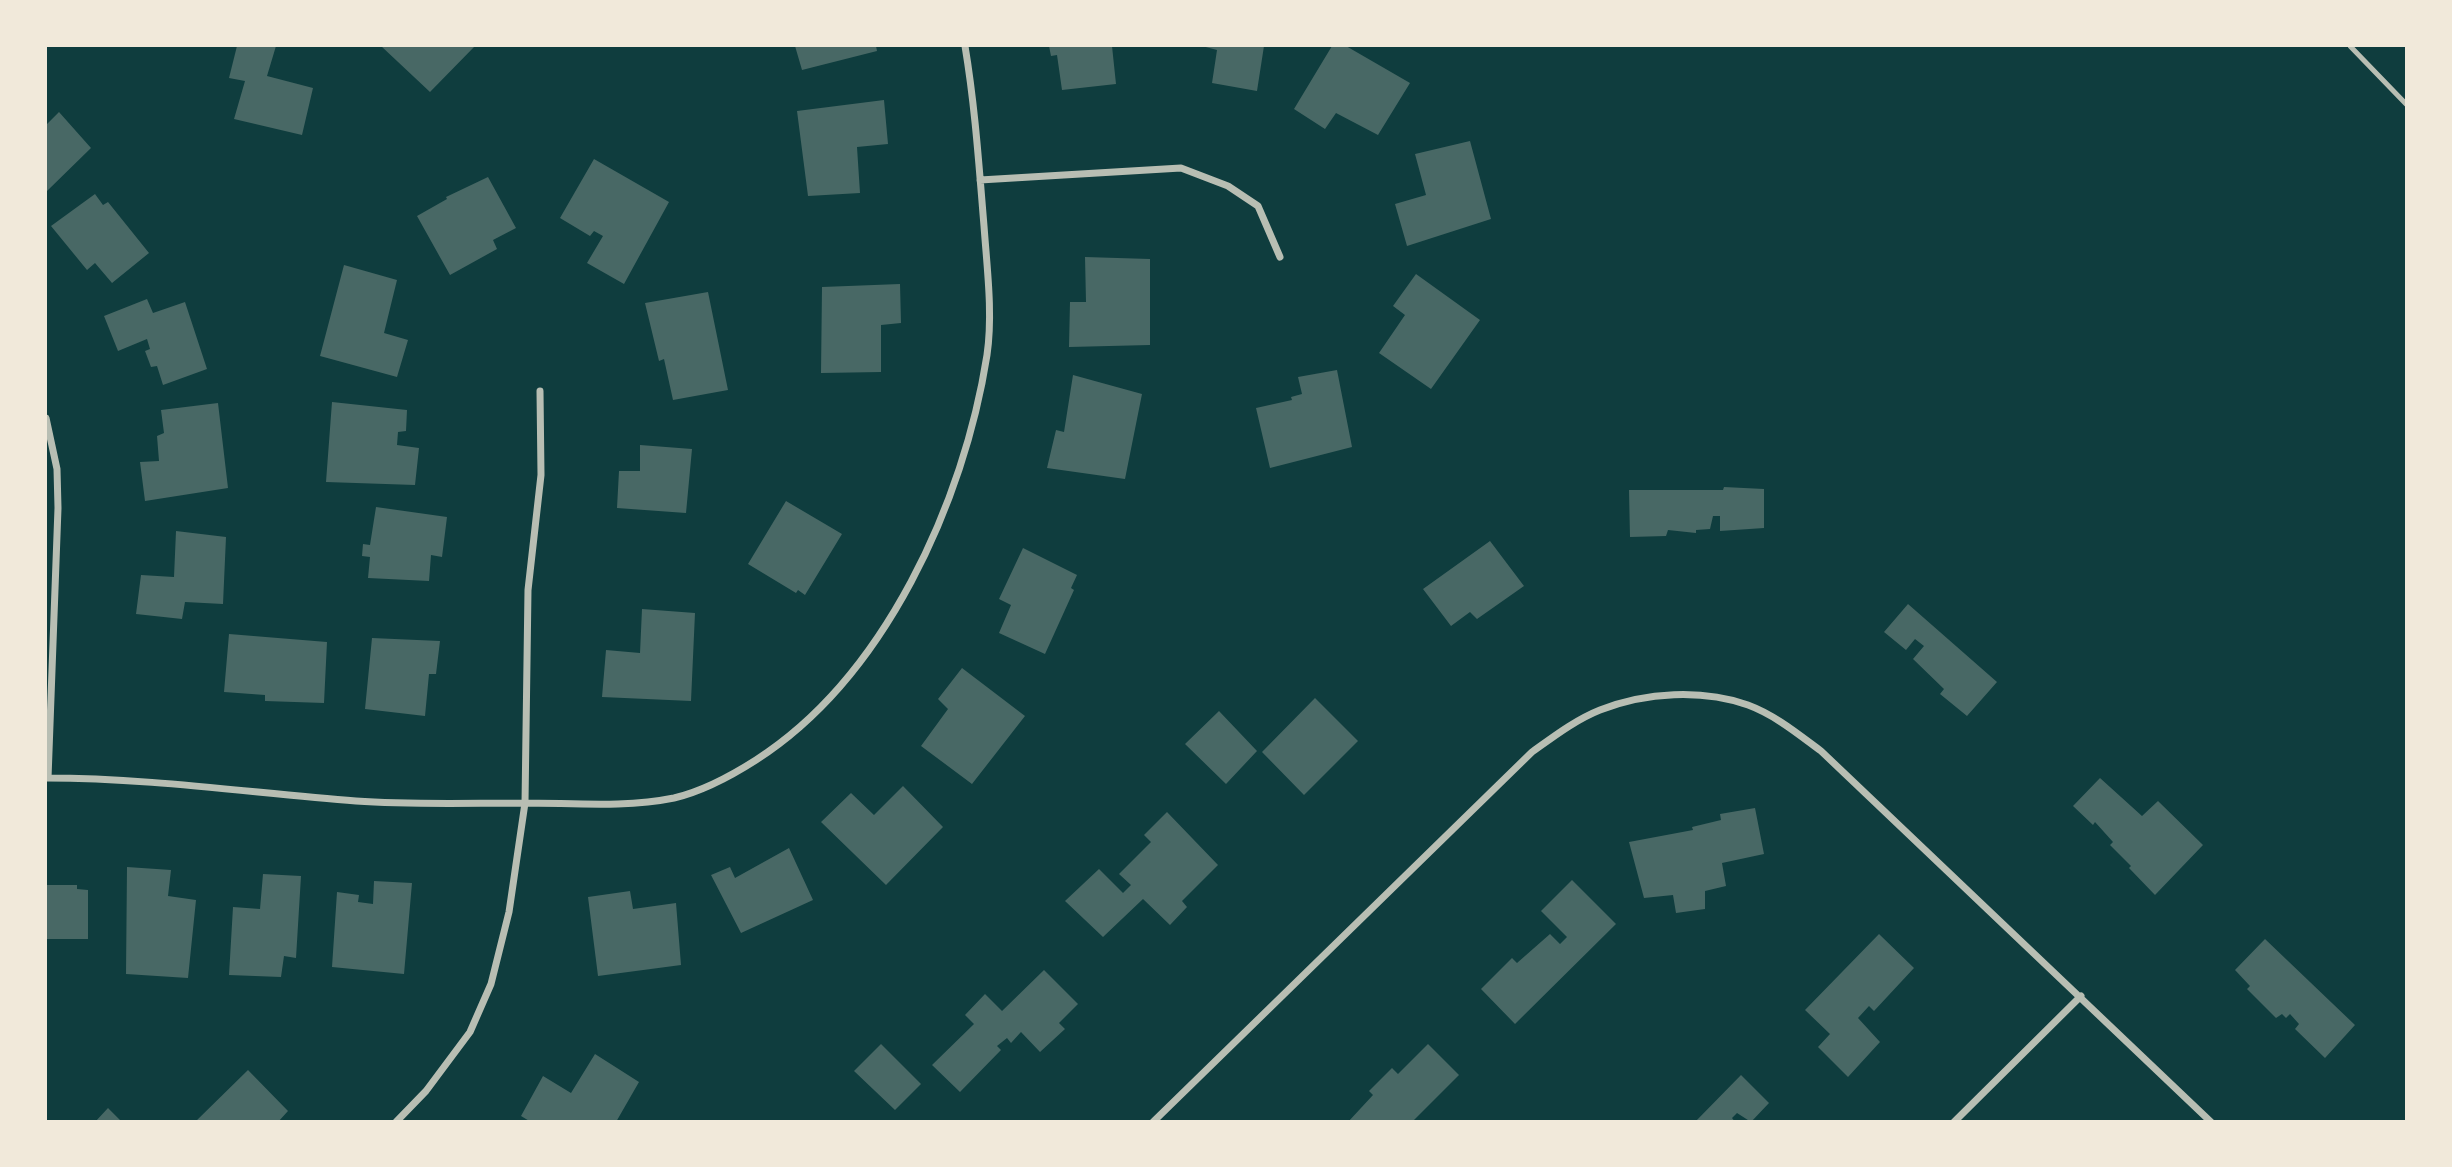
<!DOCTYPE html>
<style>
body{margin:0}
#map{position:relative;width:2452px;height:1167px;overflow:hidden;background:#0f3d3e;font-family:"Alegreya Sans",sans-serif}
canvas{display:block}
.frame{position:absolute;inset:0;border:47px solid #f1e9da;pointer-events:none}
</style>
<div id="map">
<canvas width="2452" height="1167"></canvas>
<div class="frame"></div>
</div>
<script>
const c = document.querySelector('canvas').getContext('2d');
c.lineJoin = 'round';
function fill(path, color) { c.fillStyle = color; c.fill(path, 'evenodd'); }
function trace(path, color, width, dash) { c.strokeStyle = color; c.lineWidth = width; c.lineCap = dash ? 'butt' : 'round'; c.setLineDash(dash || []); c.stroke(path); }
fill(new Path2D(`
 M237 46H276L267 76 313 88 302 135 234 119 245 81 229 78Z
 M381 46H475L430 92Z
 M795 46H876L877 51 802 70Z
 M1049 46H1112L1116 84 1062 90 1057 55 1051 56Z
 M1202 46H1264L1257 91 1212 83 1217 50Z
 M1332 46H1346L1410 83 1378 135 1336 113 1325 129 1294 109Z
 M884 100 888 144 857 147 860 193 808 196 797 111Z
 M59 112 91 148 46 192V125Z
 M1470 141 1491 219 1407 246 1395 204 1426 195 1415 154Z
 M594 159 669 202 624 284 587 263 603 236 594 231 590 236 560 218Z
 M488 177 516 228 493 240 497 249 450 275 417 216 447 199 446 197Z
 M95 194 103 205 108 202 149 253 112 283 95 263 87 270 51 226Z
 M1085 257 1150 259V345L1069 347 1070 302H1086Z
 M344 265 397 280 384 333 408 340 397 377 320 356Z
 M1416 274 1480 320 1431 389 1379 353 1405 315 1393 306Z
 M900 284 901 323 881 325V372L821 373 822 287Z
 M708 292 728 390 673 400 664 359 659 361 645 303Z
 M147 299 153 313 185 302 207 369 163 385 157 366 151 367 145 351 150 349 147 339 118 351 104 316Z
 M1337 370 1352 447 1270 468 1256 408 1292 400 1291 397 1302 394 1298 377Z
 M1073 375 1142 394 1125 479 1047 468 1056 430 1064 432Z
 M332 402 407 410 406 431 398 432 397 445 419 448 415 485 326 482Z
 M218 403 228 488 145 501 140 462 159 461 157 436 164 433 161 410Z
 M640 445 692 449 686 513 617 508 619 471H640Z
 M1724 487 1764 489V528L1720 531V516H1713L1710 529 1696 530V533L1668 530 1666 536 1630 537 1629 490H1723Z
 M786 501 842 534 805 595 798 590 796 593 748 564Z
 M376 507 447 517 442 557 431 555 429 581 368 578 370 557 362 556 363 544 370 545Z
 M176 531 226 537 223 604 185 602 182 619 136 614 141 575 174 577Z
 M1490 541 1524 586 1477 619 1470 612 1451 626 1423 589Z
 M1023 548 1077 575 1071 588 1074 590 1045 654 999 633 1011 605 999 599Z
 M1908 604 1997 682 1967 716 1940 694 1944 689 1913 659 1924 646 1915 639 1906 650 1884 632Z
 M642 609 695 613 691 701 602 697 606 650 640 653Z
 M229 634 327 642 324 703 265 701V695L224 692Z
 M372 638 440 641 436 674H429L425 716 365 709Z
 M962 668 1025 716 972 784 921 746 948 709 938 699Z
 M1315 698 1358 741 1304 795 1262 752Z
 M1219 711 1257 751 1226 784 1185 744Z
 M2100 778 2142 816 2158 801 2203 845 2155 895 2129 868 2131 866 2110 845 2113 842 2095 822 2093 825 2073 806Z
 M903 786 943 827 886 885 821 822 851 793 874 815Z
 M1755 808 1764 854 1722 863 1726 886 1705 891V909L1676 913 1673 895 1644 898 1629 842 1693 830 1692 827 1721 820 1720 814Z
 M1167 812 1218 865 1182 901 1187 907 1170 925 1143 899 1103 937 1065 901 1099 869 1123 893 1131 885 1119 874 1151 842 1144 835Z
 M789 848 813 900 741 933 711 875 730 867 735 878Z
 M127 867 171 870 168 896 196 900 188 978 126 974Z
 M263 874 301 876 296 958 284 956 281 977 229 975 233 907 260 909Z
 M1572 880 1616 924 1515 1024 1481 989 1512 958 1517 963 1550 934 1560 944 1567 937 1541 911Z
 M374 881 412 883 404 974 332 967 337 892 359 895 358 902 373 904Z
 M46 885H77V889L88 890V939H46Z
 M630 891 633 909 676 903 681 965 598 976 588 897Z
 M1879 934 1914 968 1874 1011 1869 1006 1858 1018 1880 1042 1848 1077 1818 1047 1830 1034 1805 1010Z
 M2265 939 2355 1025 2325 1058 2295 1029 2299 1024 2290 1014 2286 1018 2282 1014 2276 1018 2247 989 2250 986 2235 970Z
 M1044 970 1078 1004 1059 1023 1065 1029 1040 1052 1021 1032 1011 1043 1007 1038 997 1046 1001 1050 960 1092 932 1065 974 1024 965 1015 985 994 1002 1011Z
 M881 1044 921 1084 895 1110 854 1071Z
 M1428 1044 1459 1075 1412 1122H1348L1373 1095 1369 1091 1392 1068 1398 1074Z
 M595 1054 639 1082 616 1122H531L521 1116 543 1076 571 1093Z
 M248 1070 288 1111 278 1122H195Z
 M1741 1075 1769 1103 1751 1122 1737 1113 1732 1118 1735 1122H1695Z
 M108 1108 122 1122H95Z`), '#486865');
trace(new Path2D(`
 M2350 46 2406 104`), '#b8beb3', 5);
trace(new Path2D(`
 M980 180 1181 168 1228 186 1258 206 1280 257
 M46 418 57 469 58 508 48 778
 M46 778C149 778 253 793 356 801 411 805 467 803 523 803 573 803 625 808 674 798 704 791 731 776 756 760 885 677 964 502 987 355 993 314 987 268 984 226 979 166 975 106 965 46
 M396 1122 426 1091 470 1032 491 984 509 912 525 803 528 590 541 475 540 391
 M1153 1122 1532 752C1553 737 1575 720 1600 710 1646 692 1702 689 1748 705 1775 715 1798 734 1821 751L2211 1122
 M1954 1122 2081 996`), '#b8beb3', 7);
</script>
